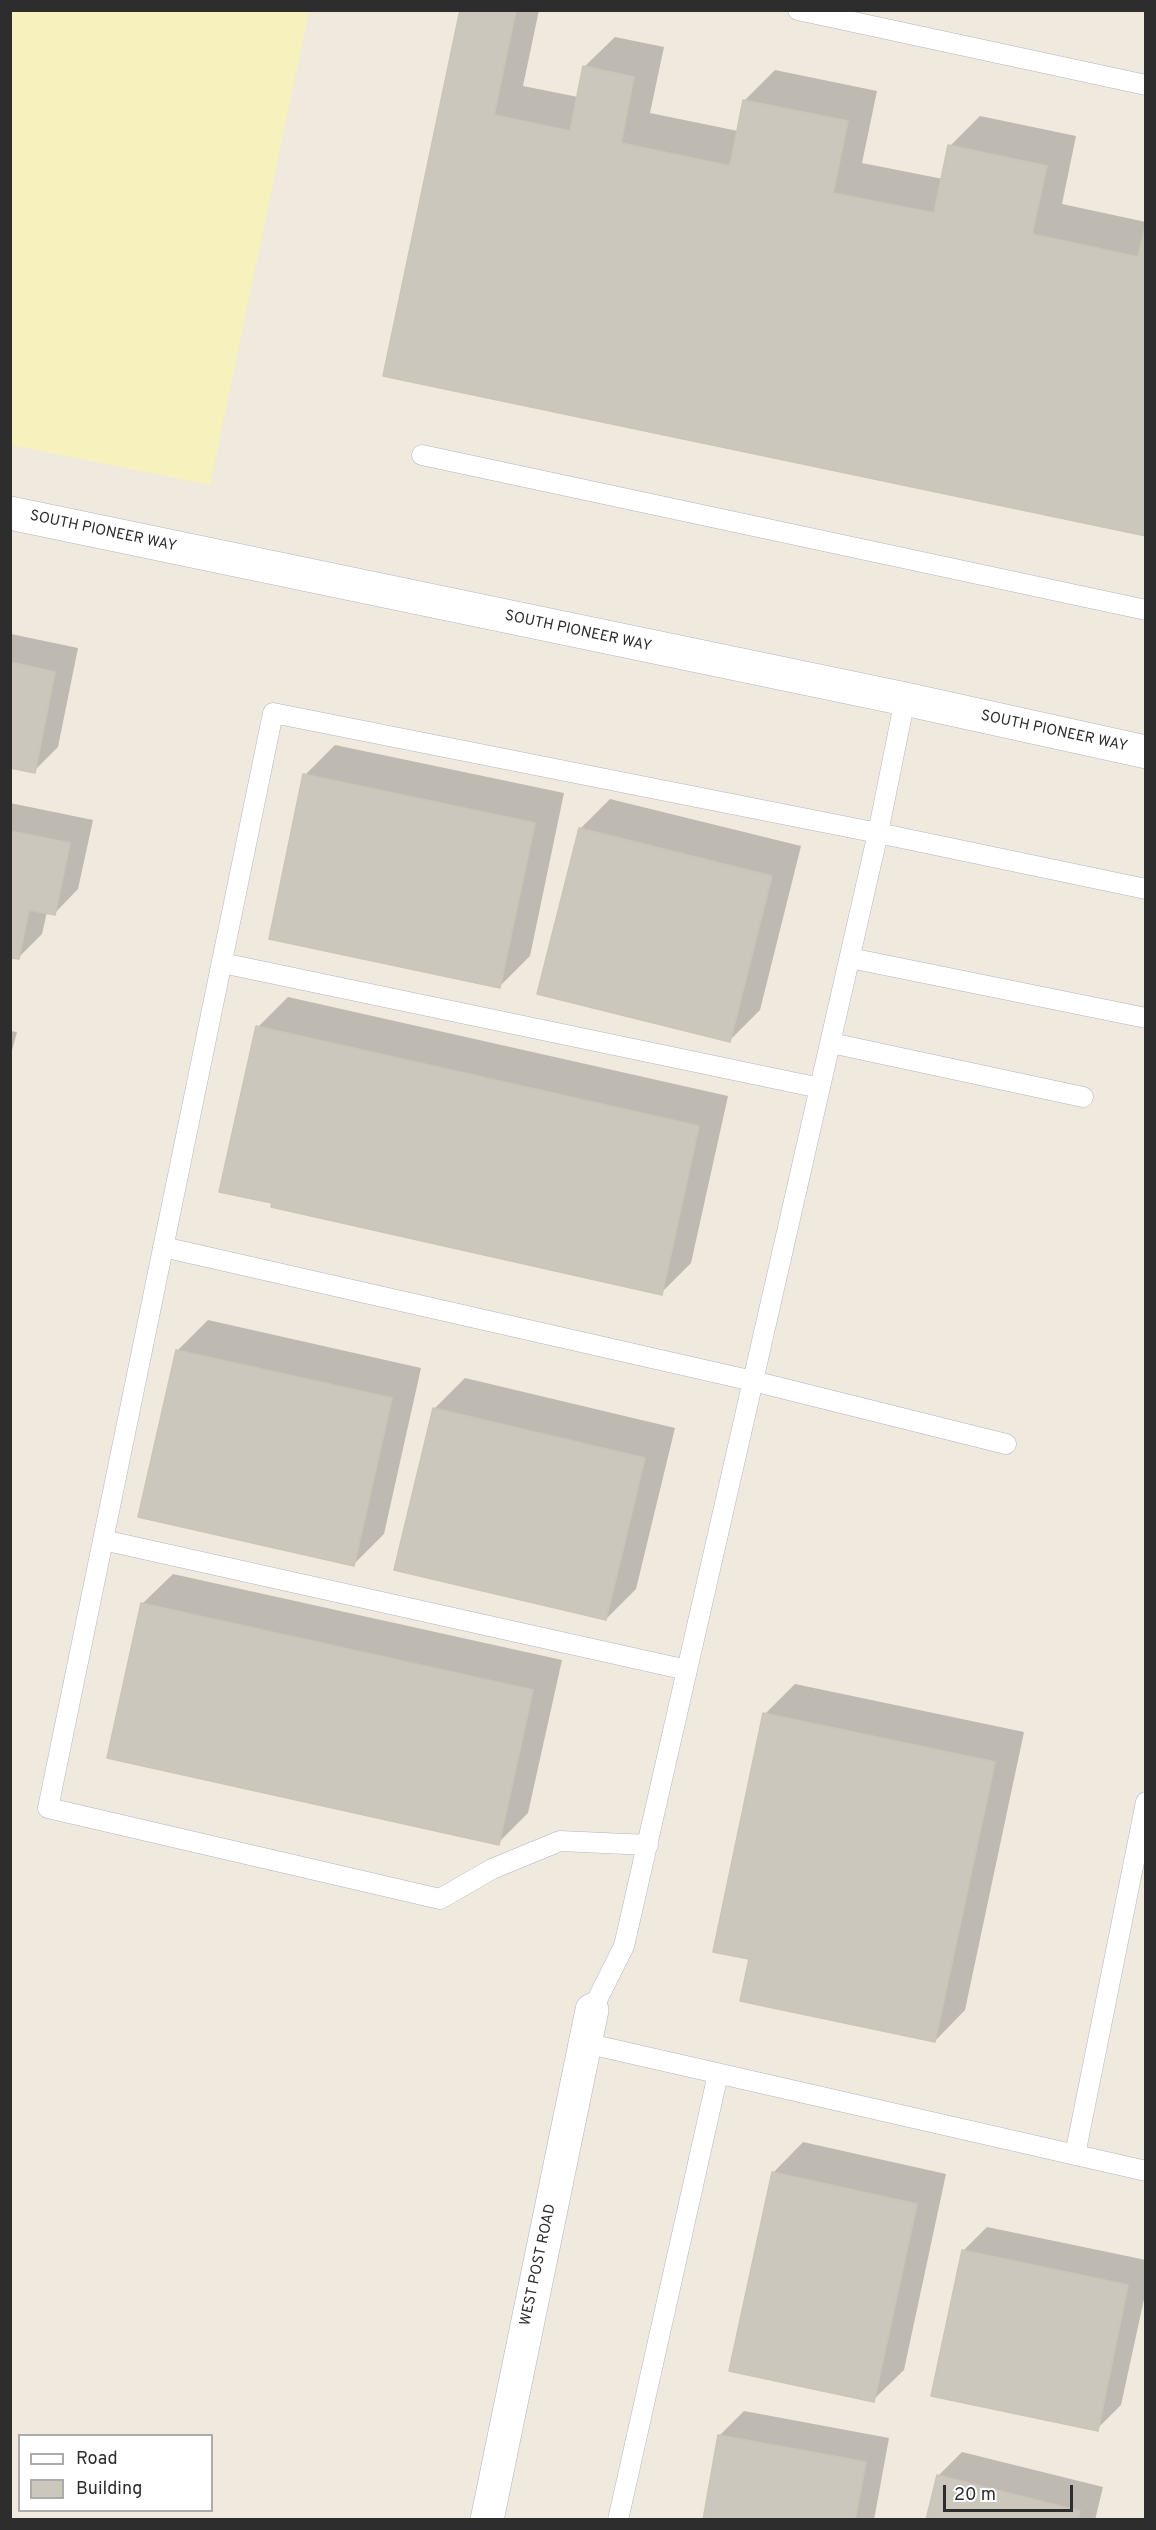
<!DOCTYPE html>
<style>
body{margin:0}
#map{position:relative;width:1156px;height:2530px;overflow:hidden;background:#efe9de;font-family:Overpass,sans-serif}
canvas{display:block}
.frame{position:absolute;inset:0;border:12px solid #2d2d2d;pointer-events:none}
.legend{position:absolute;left:18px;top:2434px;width:195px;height:78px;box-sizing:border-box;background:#fff;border:2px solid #ababab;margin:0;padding:8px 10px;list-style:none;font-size:18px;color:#2d2d2d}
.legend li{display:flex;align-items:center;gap:12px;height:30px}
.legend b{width:30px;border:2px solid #ababab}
.scale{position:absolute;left:943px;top:2485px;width:130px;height:27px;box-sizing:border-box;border:3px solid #2d2d2d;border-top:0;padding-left:8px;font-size:18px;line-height:21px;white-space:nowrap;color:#2d2d2d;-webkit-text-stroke:4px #fff;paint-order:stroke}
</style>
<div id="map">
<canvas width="1156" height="2530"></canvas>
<div class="frame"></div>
<ul class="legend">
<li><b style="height:8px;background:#fff"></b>Road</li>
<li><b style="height:16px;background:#cbc7bc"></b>Building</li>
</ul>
<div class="scale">20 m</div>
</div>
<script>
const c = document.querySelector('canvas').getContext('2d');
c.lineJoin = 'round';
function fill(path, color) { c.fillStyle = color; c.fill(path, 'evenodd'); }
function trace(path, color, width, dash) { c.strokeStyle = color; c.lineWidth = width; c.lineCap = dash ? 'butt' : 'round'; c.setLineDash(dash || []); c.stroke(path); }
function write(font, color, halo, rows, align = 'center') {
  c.font = font + ' Overpass,sans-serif'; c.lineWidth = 4.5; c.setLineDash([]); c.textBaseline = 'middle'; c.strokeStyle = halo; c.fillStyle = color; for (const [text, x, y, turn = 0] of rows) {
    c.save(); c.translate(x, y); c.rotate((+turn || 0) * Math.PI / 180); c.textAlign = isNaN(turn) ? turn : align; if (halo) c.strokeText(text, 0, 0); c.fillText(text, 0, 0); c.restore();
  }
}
fill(new Path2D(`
 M10 11H309L210 485 11 445Z`), '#f7f1be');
fill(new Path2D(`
 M461 10H539L523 86 578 97 584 67 615 37 664 47 650 113 738 131 745 100 775 70 877 91 862 163 943 179 950 146 980 116 1076 136 1062 204 1146 222V534L385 375Z
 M11 634 78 648 58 747 34 771 10 767Z
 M335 745 564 793 530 956 500 986 305 775Z
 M610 799 801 846 760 1010 730 1040 580 829Z
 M10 803 93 820 78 889 54 914 47 912 42 934 18 958 10 956Z
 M288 997 728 1096 691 1263 661 1293 258 1027Z
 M10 1031 17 1032 10 1058Z
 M208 1320 421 1368 384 1534 354 1564 178 1350Z
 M465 1378 675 1428 636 1589 606 1619 434 1409Z
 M173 1574 562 1660 528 1813 498 1843 142 1604Z
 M795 1684 1024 1732 965 2010 935 2041 751 1958 765 1714Z
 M803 2142 946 2174 904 2370 873 2400 773 2173Z
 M987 2227 1146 2260V2290L1121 2405 1097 2429 963 2251Z
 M744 2411 889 2438 874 2520H704L720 2435Z
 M962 2452 1103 2487 1095 2520H927L938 2476Z`), '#0003');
const building = new Path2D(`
 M460 10H516L494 115 570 131 583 66 634 77 621 143 730 166 743 100 848 121 833 193 934 213 948 145 1047 166 1032 234 1138 257 1146 223V536L383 376Z
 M10 662 55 672 35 773 10 768Z
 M303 774 535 823 500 988 269 939Z
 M579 828 772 876 730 1042 537 994Z
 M10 831 70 843 55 915 29 910 19 959 10 958Z
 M256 1026 699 1126 662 1295 271 1207 272 1203 219 1192Z
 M176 1350 392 1398 354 1566 138 1517Z
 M433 1408 645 1458 606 1620 394 1570Z
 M141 1603 533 1690 499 1845 107 1758Z
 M763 1713 995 1762 935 2042 740 2001 749 1959 713 1952Z
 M772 2172 917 2204 874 2402 729 2371Z
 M962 2250 1128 2285 1098 2431 931 2396Z
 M718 2435 866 2462 855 2520H703Z
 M937 2475 1080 2511 1078 2520H926Z`);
fill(building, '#cbc7bc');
trace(building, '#cbc5b7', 1.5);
const lane = new Path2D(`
 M798 10 1146 85
 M422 455 1146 610
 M850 958 1146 1018
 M222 963 820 1088
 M831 1043 1083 1097
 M163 1247 753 1381 1006 1444
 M103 1540 687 1670
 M648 1845 560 1841 492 1869 440 1899 48 1808 273 713 878 833 905 699
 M592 2010 624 1946 878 833 1146 889
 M585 2043 1146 2171
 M1075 2155 1146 1802
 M618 2520 718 2074`);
const street = new Path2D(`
 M10 513 905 699 1146 752
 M487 2520 592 2010`);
trace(lane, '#b2b4c1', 21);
trace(street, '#b2b4c1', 34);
trace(lane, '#fff', 20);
trace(street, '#fff', 33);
write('15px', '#2d2d2d', '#fff', [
 ["SOUTH PIONEER WAY",103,532,12],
 ["SOUTH PIONEER WAY",578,632,12],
 ["SOUTH PIONEER WAY",1054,732,12],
 ["WEST POST ROAD",539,2265,-78]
]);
</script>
